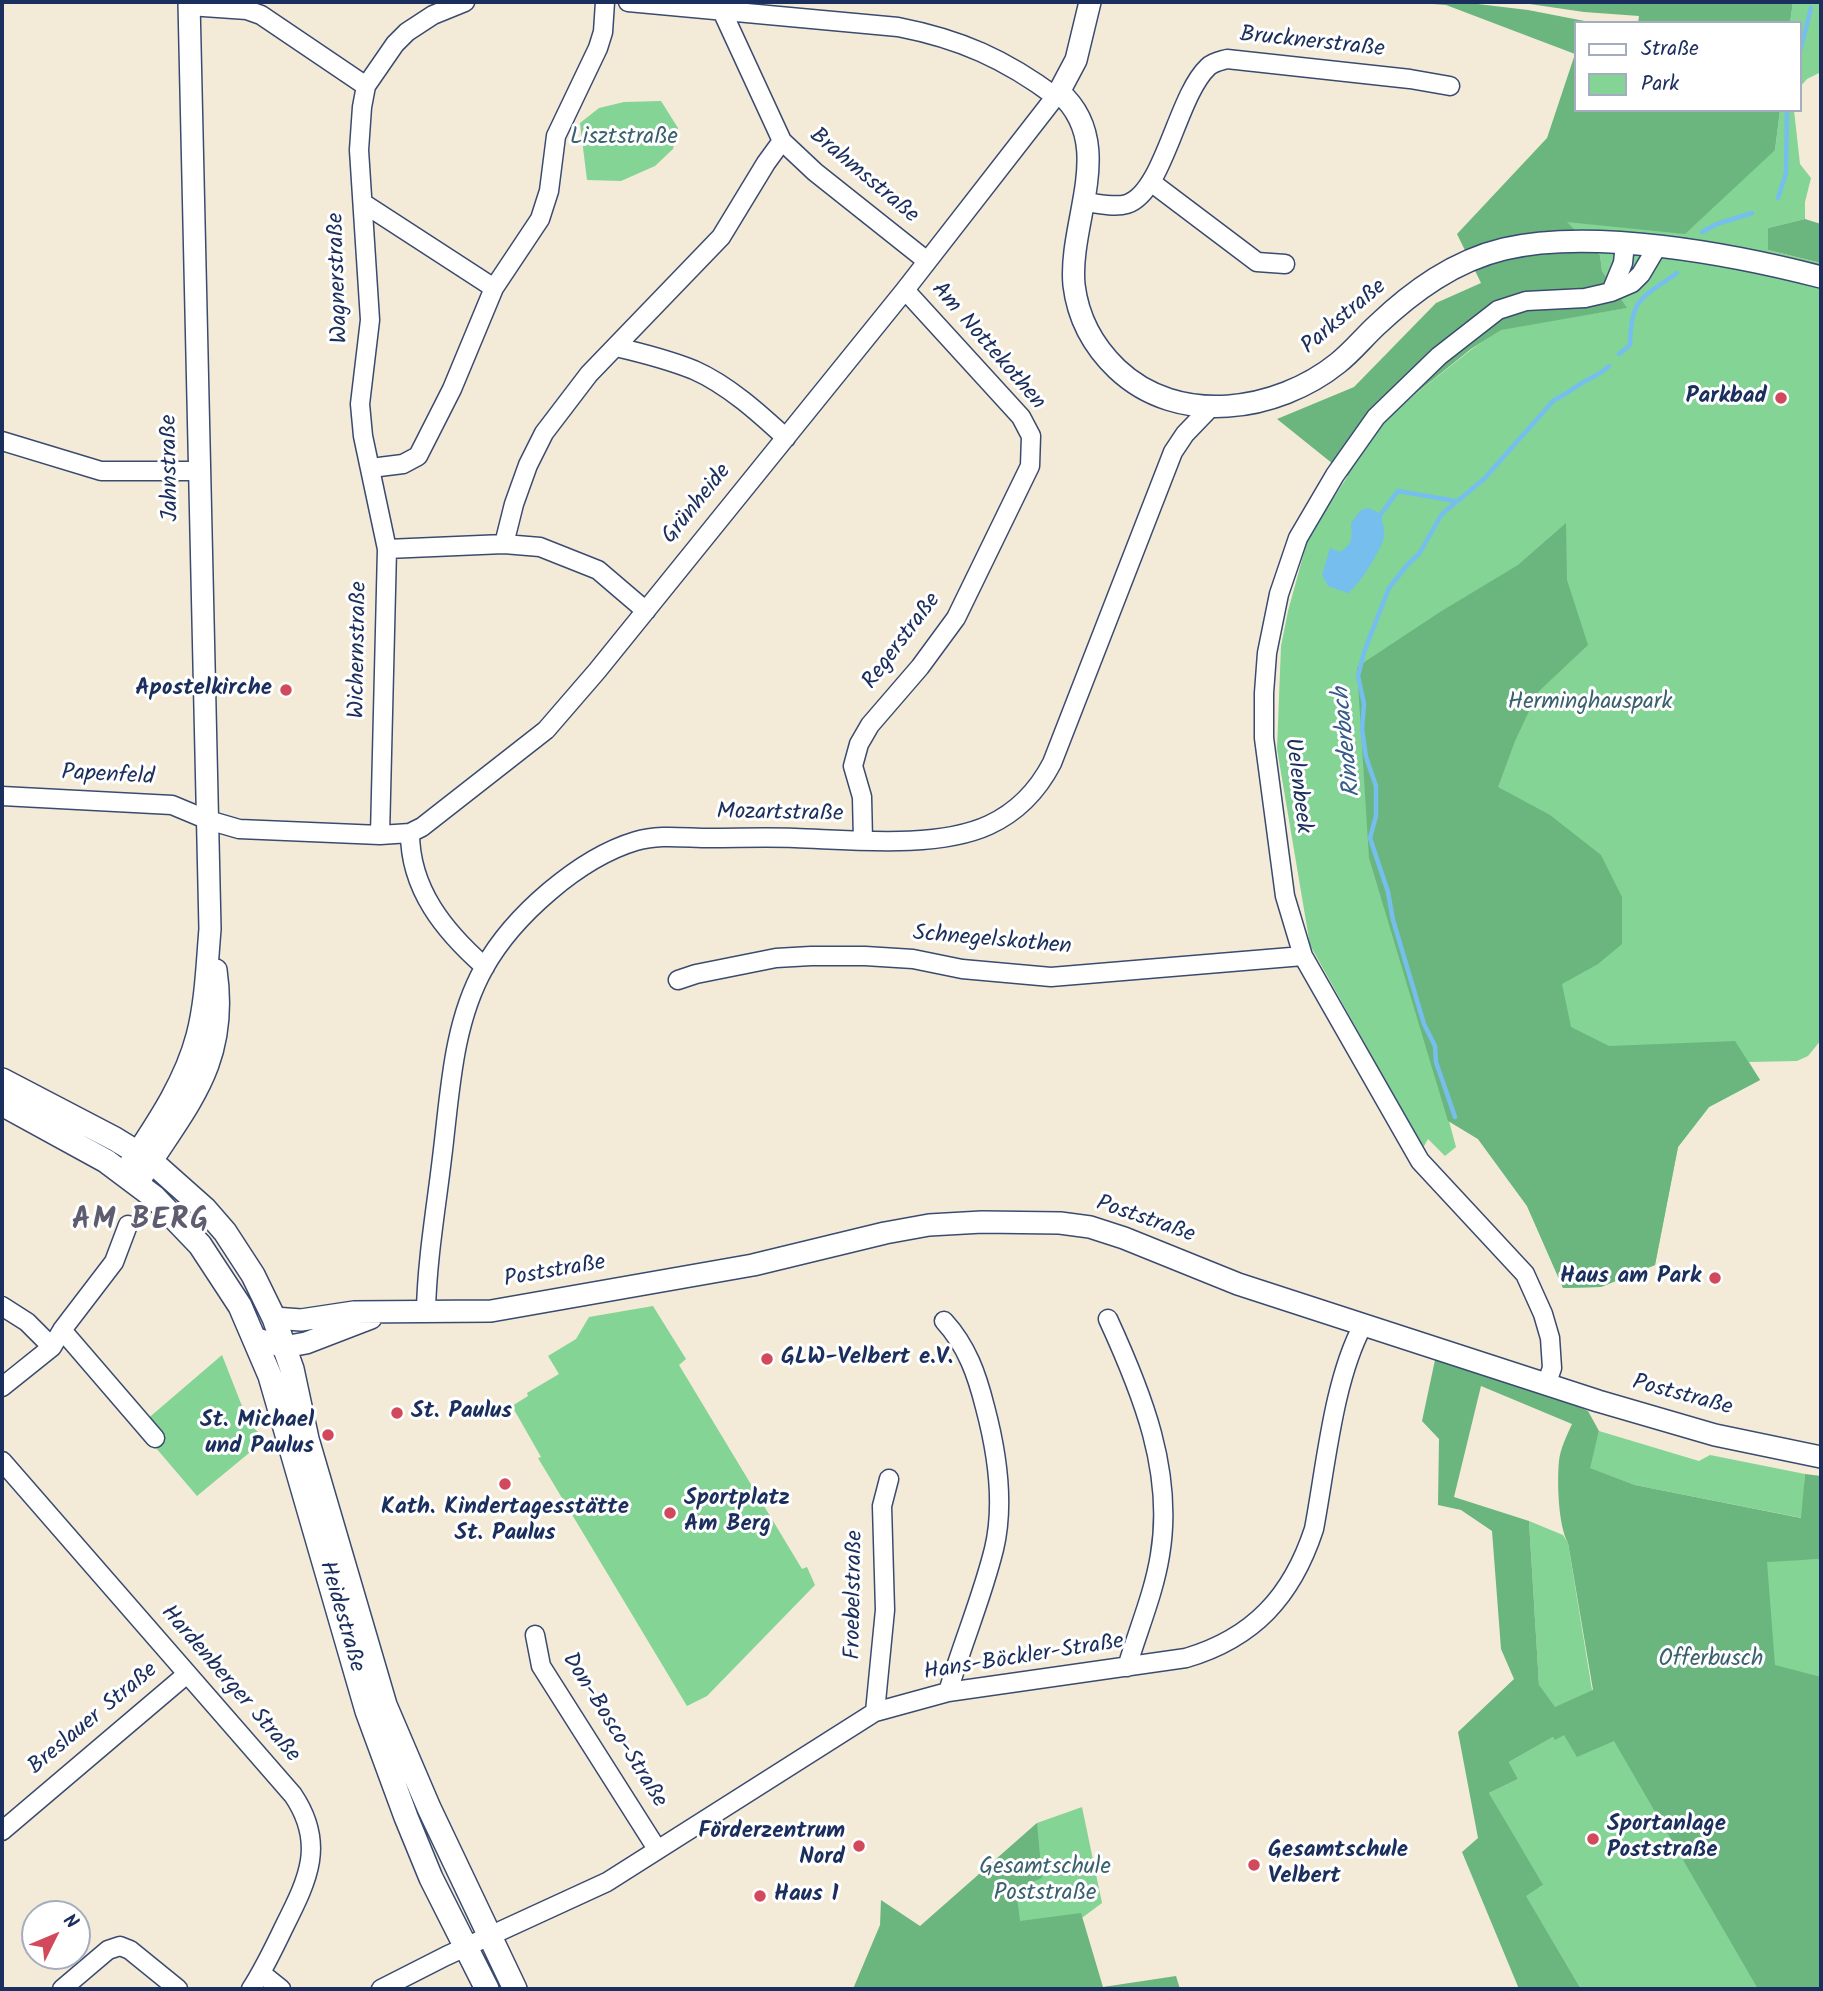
<!DOCTYPE html>
<meta charset="utf-8">
<style>
body{margin:0}
#map{position:relative;width:1823px;height:1991px;overflow:hidden;background:#f3ebd7;font-family:Kalam,sans-serif}
canvas{display:block}
.frame{position:absolute;inset:0;border:4px solid #1b2f5e;pointer-events:none}
.legend{position:absolute;left:1574px;top:21px;width:228px;height:91px;box-sizing:border-box;background:#fff;border:2px solid #a4acbf;margin:0;padding:9px 12px;list-style:none;font-size:21px;color:#1b2f5e}
.legend li{display:flex;align-items:center;gap:14px;height:35px}
.legend b{width:35px;border:2px solid #a4acbf}
.north{position:absolute;left:21px;top:1900px;width:70px;height:70px;box-sizing:border-box;background:#fff;border:2px solid #a4acbf;border-radius:50%;rotate:47deg;font-size:19px;font-weight:700;line-height:28px;text-align:center;color:#1b2f5e}
.north::after{content:'';display:block;margin:auto;width:24px;height:32px;background:#d1495b;clip-path:polygon(50% 0,100% 100%,50% 72%,0 100%)}
</style>
<div id="map">
<canvas width="1823" height="1991"></canvas>
<div class="frame"></div>
<ul class="legend">
<li><b style="height:9px;background:#fff"></b>Straße</li>
<li><b style="height:19px;background:#83d495"></b>Park</li>
</ul>
<div class="north">N</div>
</div>
<script>
const c = document.querySelector('canvas').getContext('2d');
c.lineJoin = 'round';
function fill(path, color) { c.fillStyle = color; c.fill(path, 'evenodd'); }
function trace(path, color, width, dash) { c.strokeStyle = color; c.lineWidth = width; c.lineCap = dash ? 'butt' : 'round'; c.setLineDash(dash || []); c.stroke(path); }
function write(font, color, halo, rows, align = 'center') {
  c.font = font + ' Kalam,sans-serif'; c.lineWidth = 6; c.setLineDash([]); c.textBaseline = 'middle'; c.strokeStyle = halo; c.fillStyle = color; for (const [text, x, y, turn = 0] of rows) {
    c.save(); c.translate(x, y); c.rotate((+turn || 0) * Math.PI / 180); c.textAlign = isNaN(turn) ? turn : align; if (halo) c.strokeText(text, 0, 0); c.fillText(text, 0, 0); c.restore();
  }
}
fill(new Path2D(`
 M1793 2H1821V72L1807 79 1800 87V23H1790Z
 M661 101 678 128 673 149 655 166 621 181 587 180 580 123 599 108 624 102Z
 M1780 110H1794L1800 164 1811 178 1805 202V219L1768 228V250L1821 263V1040L1808 1056 1797 1061 1749 1062 1760 1080 1709 1107 1678 1147 1655 1265 1601 1287 1563 1288 1527 1206 1478 1139 1449 1121 1456 1147 1445 1156 1428 1139 1423 1148 1310 945 1277 749 1281 646 1288 611 1308 538 1384 419 1472 349 1501 329 1626 308 1602 271 1600 255 1565 222 1775 150Z
 M653 1306 686 1359 679 1365 802 1569 807 1567 815 1585 707 1696 687 1706 538 1458 541 1457 512 1406 528 1396 527 1393 559 1374 548 1356 576 1339 589 1317Z
 M222 1355 249 1424 266 1439 197 1496 138 1427Z
 M1599 1431 1699 1461 1710 1455 1805 1474 1802 1518 1635 1485 1589 1468Z
 M1529 1521 1563 1535 1568 1543 1592 1690 1767 1561 1821 1559V1989H1581L1525 1895 1542 1886 1489 1793 1518 1779 1509 1762 1553 1737 1539 1686Z
 M1082 1807 1102 1903 1013 1969 978 1875 1037 1823Z`), '#83d495');
fill(new Path2D(`
 M1405 2H1461L1528 10 1595 23H1576V110H1780L1775 150 1685 234 1567 222 1600 255 1602 271 1627 308 1501 330 1471 349 1384 419 1348 476 1277 419 1354 387 1436 303 1481 283 1457 234 1547 138 1575 54 1446 5Z
 M1516 2H1793L1790 23H1638L1639 16 1584 12Z
 M1805 219 1821 224V263L1768 250V228Z
 M1566 523 1567 580 1588 645 1538 692 1515 741 1498 787 1550 815 1601 855 1622 897V944L1598 964 1562 984 1571 1027 1609 1046 1735 1041 1760 1080 1709 1107 1678 1147 1655 1265 1601 1287 1563 1288 1527 1206 1478 1139 1448 1121 1369 858 1357 667 1440 612 1518 565Z
 M1435 1360 1566 1401 1588 1411 1599 1431 1590 1468 1635 1485 1801 1518 1805 1474 1821 1476V1559L1767 1562 1775 1665 1821 1677V1989H1758L1614 1741 1577 1757 1564 1735 1555 1740 1553 1737 1509 1762 1518 1779 1489 1793 1543 1885 1526 1896 1581 1989H1519L1462 1852 1478 1838 1458 1732 1514 1679 1501 1649 1492 1531 1461 1510 1438 1505 1439 1439 1422 1421ZM1481 1386 1572 1424C1567 1435 1560 1449 1559 1461 1557 1481 1558 1525 1568 1543L1593 1690 1555 1707 1539 1685 1529 1521 1454 1497Z
 M1037 1823 1042 1878 1016 1889 1020 1921 1081 1913 1103 1987 1176 1976 1180 1989H853L880 1925 881 1900 920 1926Z`), '#6ab67e');
fill(new Path2D(`
 M1369 508 1381 514C1382 521 1385 530 1384 537 1381 550 1359 586 1348 593L1328 586 1322 575 1330 548 1340 552C1353 544 1352 538 1351 523L1361 510Z`), '#76beee');
trace(new Path2D(`
 M1800 52 1811 8
 M1778 198 1786 173 1787 110
 M1702 232 1717 224 1752 213
 M1619 354 1630 345C1631 297 1641 299 1677 273
 M1381 514 1398 491 1455 501
 M1455 1117 1436 1062 1435 1046 1424 1024 1393 920 1388 892 1370 838 1376 816V786L1366 757 1362 729 1364 704 1358 676 1364 652 1389 588 1408 564 1419 554 1442 514 1484 479 1554 400C1564 396 1570 390 1579 385 1589 378 1600 375 1609 366`), '#76beee', 4.5);
const minor = new Path2D(`
 M628 2 898 27C960 39 1005 59 1056 97
 M189 6 247 10 261 15 366 86
 M722 11 782 141 815 172 927 261
 M1151 182 1257 262 1285 264
 M1084 202C1097 203 1114 208 1127 204 1164 192 1177 96 1208 67 1213 62 1220 61 1227 59L1410 79 1450 86
 M363 203 494 288
 M1611 292 1623 263 1625 244
 M616 347C642 353 669 360 694 370 728 385 759 413 786 438
 M2 441 101 471H198
 M371 468 403 464 418 456 452 389 494 288 540 219 549 191 556 136 598 48 603 32 605 2
 M504 544 514 504 528 465 544 433 589 374 721 237 766 163 782 141
 M387 549 504 544 540 547 598 570 646 611
 M2 796 172 805 208 820 239 829 380 835 410 833 422 827 546 730 597 671 905 290 1059 92
 M410 833C410 889 444 931 485 967
 M380 835 387 549 363 436 360 404 370 320 359 150 362 107 366 86 395 44 407 32 433 15 465 2
 M863 840 862 797 853 766 859 744 870 725 920 667 956 618 1030 466 1031 436 1021 417 905 290
 M678 980 696 974 776 958 811 956H865L913 959 962 969 1051 977 1303 956
 M2 1306 27 1322 52 1347
 M426 1311C427 1260 436 1209 442 1158 450 1095 452 1025 484 968 513 916 579 858 636 841 659 834 686 838 710 838 738 838 767 837 795 838 852 840 937 849 989 825 1017 812 1038 790 1052 763L1173 452 1185 434 1211 407
 M1108 1319C1142 1393 1174 1472 1160 1555 1154 1593 1138 1630 1127 1667
 M944 1321C967 1346 977 1375 985 1407 997 1452 1005 1503 994 1549 982 1598 962 1644 948 1692
 M62 1330 155 1438
 M1546 1385 1552 1368 1550 1338 1543 1314 1525 1274 1420 1161 1303 956 1285 896 1264 738V693L1267 653 1279 594 1298 538 1335 475 1376 417 1439 356 1498 310 1526 301 1585 298 1611 292 1632 283 1641 274 1657 247
 M2 1387 52 1347 62 1330 114 1262 128 1225
 M2 1461 293 1795C326 1844 308 1879 284 1927 274 1948 264 1969 251 1989
 M535 1635 541 1666 657 1849
 M875 1712 885 1610 882 1506 889 1479
 M2 1831 187 1674
 M261 1973 281 1989
 M62 1989 108 1950 120 1946 130 1950 178 1989
 M381 1989 446 1956 607 1882 875 1712 948 1692 1186 1658C1254 1638 1292 1596 1314 1529 1326 1466 1333 1381 1363 1325`);
const tertiary = new Path2D(`
 M1090 2 1076 60 1059 92C1118 144 1068 221 1074 285 1078 318 1093 346 1117 369 1178 427 1277 412 1338 363 1352 352 1364 337 1377 325 1413 291 1454 261 1504 249 1593 228 1732 254 1821 277
 M124 1173C152 1130 184 1086 197 1036 206 1002 207 964 210 929L189 2
 M138 1183C184 1107 230 1067 216 970
 M274 1318 301 1320 354 1312 491 1311 753 1265 885 1233 929 1225 982 1222 1060 1223 1090 1227 1124 1238 1238 1284 1598 1401 1715 1435 1821 1457
 M254 1338 284 1347 306 1343 371 1318`);
const secondary = new Path2D(`
 M2 1080 115 1139 151 1161 205 1209 225 1232 253 1275 274 1318 292 1369 307 1439 385 1705 429 1808 515 1989
 M2 1104 106 1161 154 1197 200 1245 240 1306 270 1376 367 1711 406 1817 431 1878 487 1989`);
trace(minor, '#3b4b70', 21);
trace(tertiary, '#3b4b70', 24);
trace(secondary, '#3b4b70', 26);
trace(minor, '#fff', 18);
trace(tertiary, '#fff', 21);
trace(secondary, '#fff', 23);
for (const [x, y, r, color] of [
 [1781,398,7,"#d1495b"],
 [286,690,7,"#d1495b"],
 [1715,1278,7,"#d1495b"],
 [767,1359,7,"#d1495b"],
 [397,1413,7,"#d1495b"],
 [328,1435,7,"#d1495b"],
 [505,1484,7,"#d1495b"],
 [670,1513,7,"#d1495b"],
 [1593,1839,7,"#d1495b"],
 [859,1846,7,"#d1495b"],
 [1254,1865,7,"#d1495b"],
 [760,1896,7,"#d1495b"]
]) { const dot = new Path2D(); dot.arc(x, y, r, 0, 2 * Math.PI); c.fillStyle = color; c.fill(dot); trace(dot, '#fff', 2.5); }
write('23px', '#1b2f5e', '#fff', [
 ["Brucknerstraße",1312,44,6],
 ["Brahmsstraße",863,177,40],
 ["Wagnerstraße",340,278,-92],
 ["Parkstraße",1345,318,-40],
 ["Am Nottekothen",987,347,49],
 ["Jahnstraße",172,468,-91],
 ["Grünheide",698,505,-51],
 ["Regerstraße",903,642,-53],
 ["Wichernstraße",360,650,-89],
 ["Papenfeld",108,777,3],
 ["Uelenbeek",1296,786,83],
 ["Mozartstraße",780,815,1],
 ["Schnegelskothen",992,942,5],
 ["Poststraße",1145,1221,19],
 ["Poststraße",555,1273,-10],
 ["Poststraße",1682,1397,15],
 ["Froebelstraße",856,1595,-89],
 ["Heidestraße",340,1617,74],
 ["Hans-Böckler-Straße",1024,1659,-9],
 ["Hardenberger Straße",229,1685,49],
 ["Breslauer Straße",94,1720,-40],
 ["Don-Bosco-Straße",613,1731,58]
]);
write('23px', '#3a616e', '#fff', [
 ["Lisztstraße",624,139],
 ["Herminghauspark",1590,704],
 ["Offerbusch",1711,1661],
 ["Gesamtschule",1045,1869],
 ["Poststraße",1045,1895]
]);
write('bold 23px', '#1b2f5e', '#fff', [
 ["Parkbad",1767,398,"right"],
 ["Apostelkirche",272,690,"right"],
 ["Haus am Park",1701,1278,"right"],
 ["GLW-Velbert e.V.",781,1359],
 ["St. Paulus",411,1413],
 ["St. Michael",314,1422,"right"],
 ["und Paulus",314,1448,"right"],
 ["Sportplatz",684,1500],
 ["Am Berg",684,1526],
 ["Kath. Kindertagesstätte",505,1509,"center"],
 ["St. Paulus",505,1535,"center"],
 ["Sportanlage",1607,1826],
 ["Poststraße",1607,1852],
 ["Förderzentrum",845,1833,"right"],
 ["Nord",845,1859,"right"],
 ["Gesamtschule",1268,1852],
 ["Velbert",1268,1878],
 ["Haus 1",774,1896]
], 'left');
write('italic 24px', '#365a89', '#fff', [
 ["Rinderbach",1349,742,-96]
]);
c.letterSpacing = '2px';
write('bold 30px', '#5e5d70', '#fff', [
 ["AM BERG",141,1223]
]);
c.letterSpacing = '0px';
</script>
